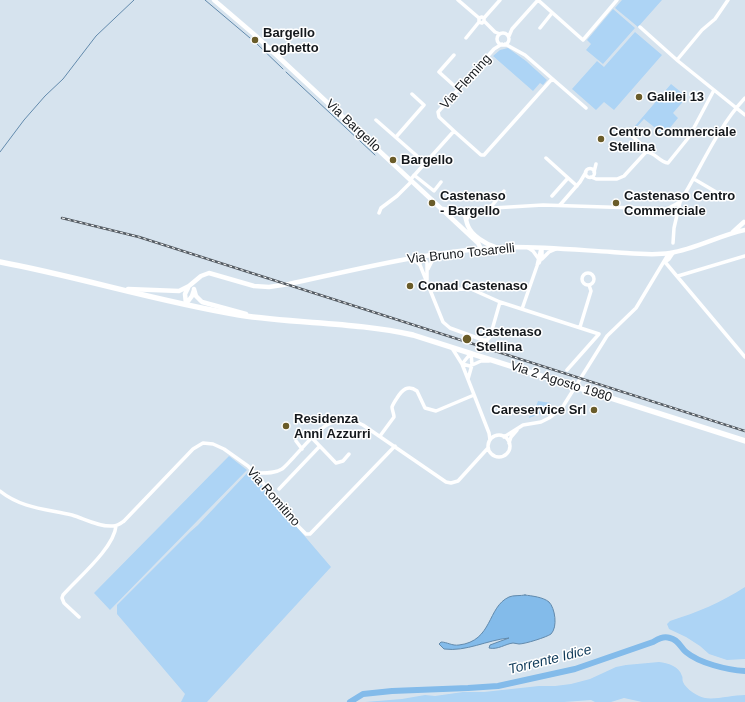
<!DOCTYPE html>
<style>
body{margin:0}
canvas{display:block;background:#d6e3ee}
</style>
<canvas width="745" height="702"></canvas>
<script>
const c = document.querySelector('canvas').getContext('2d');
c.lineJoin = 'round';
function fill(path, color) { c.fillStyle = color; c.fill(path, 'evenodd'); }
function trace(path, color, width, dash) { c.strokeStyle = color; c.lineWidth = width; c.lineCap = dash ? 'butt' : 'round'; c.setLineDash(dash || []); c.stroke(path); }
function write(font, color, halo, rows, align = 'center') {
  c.font = font + ' Arial,sans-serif'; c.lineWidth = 3; c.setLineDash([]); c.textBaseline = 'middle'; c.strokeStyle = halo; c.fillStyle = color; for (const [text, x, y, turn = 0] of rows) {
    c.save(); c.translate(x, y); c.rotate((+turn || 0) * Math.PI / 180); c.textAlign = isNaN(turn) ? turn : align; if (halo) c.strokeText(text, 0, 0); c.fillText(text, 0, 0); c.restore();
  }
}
fill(new Path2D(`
 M622 0H662L638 27 615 8Z
 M613 9 635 28 603 64 586 50 591 44 587 40Z
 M635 32 662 55 614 110 604 102 596 110 572 89 597 61 604 67Z
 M508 48 526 61 547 80 543 85 540 83 533 91 493 56 500 50Z
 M671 84 687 97 673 113 678 118 664 135 644 119 633 131 635 126Z
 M538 401 551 403 542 413 529 418 530 415 528 413 535 409Z
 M229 456 247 470 110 610 94 593Z
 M249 471 331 567 207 702H181L185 694 117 614V605L190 532 198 525Z
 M745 587V659L727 660 709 654 700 646 686 637 669 629 667 624 670 621C698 612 720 603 745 587Z
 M659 662C668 663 679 666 682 676 683 677 682 680 683 682 686 689 698 697 705 698 715 700 733 695 745 695V702H642L624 698 611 702H595L591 700 564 702H365L402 699 425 695 435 696 463 692H484L539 686H555L571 684 590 679 616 667 626 665Z`), '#add4f5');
const water = new Path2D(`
 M525 595C532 596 543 597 549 602 555 608 558 627 551 634 547 637 525 644 519 644 517 644 515 643 513 643 505 644 498 650 489 648L490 645 509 638C487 640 466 652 444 649L439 644 441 642C447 642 452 646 459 645 493 641 487 607 509 597 513 595 521 596 525 595Z`);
fill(water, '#83bbea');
trace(water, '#628aac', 1);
trace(new Path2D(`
 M205 0 250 38
 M255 42 283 69
 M286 72 375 155
 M0 152 24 120 45 96 63 79 96 36 134 0`), '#628aac', 1);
trace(new Path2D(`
 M350 702 363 694 392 691 468 688 498 686 575 669 653 642C658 639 663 636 670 638 679 640 680 647 686 652 699 663 727 670 745 671`), '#83bbea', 6);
trace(new Path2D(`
 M458 0 479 18
 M538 0 583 40 617 0
 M484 18 500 0
 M484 21 482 23 479 22V18L482 17 484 18V21L495 32 500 34
 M640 27 678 61 745 115
 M540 28 552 13
 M497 39a6 6 0 1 1 12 0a6 6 0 1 1-12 0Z
 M509 36 512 29 538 0
 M466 38 479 22
 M505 44 525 55 586 108
 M454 55 439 72 459 90
 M677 60 702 30 715 19 728 0
 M376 120 425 163
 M454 131 439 117 438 112 494 49 502 44
 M632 136 650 152
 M396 137 424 105 412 94
 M546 158 577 186
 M585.5 173a4.5 4.5 0 1 1 9 0a4.5 4.5 0 1 1-9 0Z
 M594 172 596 164
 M414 175 434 191 441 182
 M591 177 596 179H617L624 176 646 152C655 152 659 162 668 163L689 137 714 90
 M694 179 728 199
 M410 180 454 131 481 155H484L552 79
 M552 196 568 178
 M560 205 580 182 586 172
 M490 208 504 191
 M460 210 543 205 667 209 680 202C701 168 717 128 745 98
 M379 213 381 208 397 196 412 181
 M673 243 674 228 680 202
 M527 247 533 251 538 258
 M409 259 415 261 420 265
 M542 259 549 252 556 249
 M665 262 745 357
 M665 262 669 259 673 253
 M539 263 542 256V248
 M428 269 432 261 441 254
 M582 279a6 6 0 1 1 12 0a6 6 0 1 1-12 0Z
 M678 276 745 256
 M427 280V263L422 256 420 261V265L443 322 450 328 483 340H487L490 337 500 302 471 289 431 290
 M500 302 599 334 567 370
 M522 309 537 266 541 248
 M580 327 591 291 589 285
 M452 348 462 364 489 433 490 440
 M462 364 470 366 481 361H489
 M462 364 471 353
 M468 379 472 365 471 353
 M488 446a11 11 0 1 1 22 0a11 11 0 1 1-22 0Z
 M380 436 394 417C394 414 392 410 392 407 393 404 395 401 397 398 402 390 408 384 417 391L425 408 436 411 474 395
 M504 437 523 425 541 422 549 418 562 408 607 336 636 308 669 253
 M312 438 336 463 343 461 349 454
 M296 441 302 449
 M509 443 511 437 517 430
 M255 473C264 473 274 474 282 469 286 466 289 462 293 458 313 437 331 408 363 425L446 482 451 483 458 481 488 448
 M279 489 319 447
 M0 491C21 508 46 509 72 515 85 519 99 527 113 526 118 526 120 524 124 521L193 449 203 443 213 444 224 449 248 466 260 479 299 527 306 534H310L395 446
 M79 617 64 603 62 598 63 595C78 578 114 548 116 526`), '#fff', 3.5);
trace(new Path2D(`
 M214 0 256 36 478 243 481 249
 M443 209 449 210H460C467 215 465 219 468 226 472 236 486 244 495 247
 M467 218 469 212 472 209
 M733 232 744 222
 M128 289 179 291 189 286 201 276 209 273 254 286 269 287 289 284C363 268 436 249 513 247 546 247 579 250 612 252 631 253 651 256 670 253 696 249 720 235 745 230
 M194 289 196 296 202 302 246 314
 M186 304 192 296 194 290
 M186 304 185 294 188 288`), '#fff', 4.5);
trace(new Path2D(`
 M0 262C80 277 159 302 239 315 297 324 356 322 413 335L745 441`), '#fff', 5.5);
const rail = new Path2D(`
 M62 218 139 237 745 431`);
trace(rail, '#555c63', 2.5);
trace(rail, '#fff', 1, [3]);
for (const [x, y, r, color] of [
 [255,40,4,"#6a5c29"],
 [639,97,4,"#6a5c29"],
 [601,139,4,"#6a5c29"],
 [393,160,4,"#6a5c29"],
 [432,203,4,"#6a5c29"],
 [616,203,4,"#6a5c29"],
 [410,286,4,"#6a5c29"],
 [467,339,5,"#6a5c29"],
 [594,410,4,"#6a5c29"],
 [286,426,4,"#6a5c29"]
]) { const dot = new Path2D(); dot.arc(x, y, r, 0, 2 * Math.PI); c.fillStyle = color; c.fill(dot); trace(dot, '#fff', 1.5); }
write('bold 13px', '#14181c', '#fff', [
 ["Bargello",263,33],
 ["Loghetto",263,48],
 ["Galilei 13",647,97],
 ["Centro Commerciale",609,132],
 ["Stellina",609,147],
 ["Bargello",401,160],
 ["Castenaso",440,196],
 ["- Bargello",440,211],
 ["Castenaso Centro",624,196],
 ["Commerciale",624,211],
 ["Conad Castenaso",418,286],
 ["Castenaso",476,332],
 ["Stellina",476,347],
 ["Careservice Srl",586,410,"right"],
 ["Residenza",294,419],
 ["Anni Azzurri",294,434]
], 'left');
write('13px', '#14181c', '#fff', [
 ["Via Fleming",466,82,-48],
 ["Via Bargello",353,126,43],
 ["Via Bruno Tosarelli",461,254,-6],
 ["Via 2 Agosto 1980",561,382,18],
 ["Via Romitino",273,497,49]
]);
write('italic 14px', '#103b5a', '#fff', [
 ["Torrente Idice",550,660,-14]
]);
</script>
